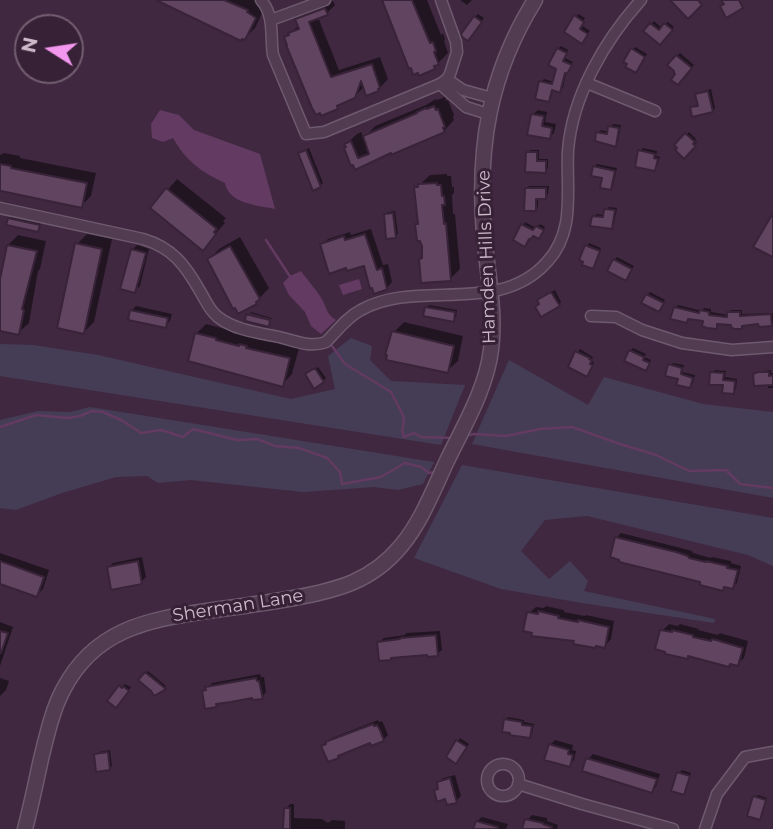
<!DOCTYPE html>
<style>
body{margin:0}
#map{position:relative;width:773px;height:829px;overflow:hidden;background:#412841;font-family:Montserrat,sans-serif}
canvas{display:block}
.north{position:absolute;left:14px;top:14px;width:70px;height:70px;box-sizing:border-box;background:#372136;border:2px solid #725e71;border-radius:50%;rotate:282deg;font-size:19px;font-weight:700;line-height:28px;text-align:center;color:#cbb9ca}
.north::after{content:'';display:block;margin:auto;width:24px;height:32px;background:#f396ee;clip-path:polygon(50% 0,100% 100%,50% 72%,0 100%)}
</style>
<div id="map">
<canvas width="773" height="829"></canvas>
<div class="north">N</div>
</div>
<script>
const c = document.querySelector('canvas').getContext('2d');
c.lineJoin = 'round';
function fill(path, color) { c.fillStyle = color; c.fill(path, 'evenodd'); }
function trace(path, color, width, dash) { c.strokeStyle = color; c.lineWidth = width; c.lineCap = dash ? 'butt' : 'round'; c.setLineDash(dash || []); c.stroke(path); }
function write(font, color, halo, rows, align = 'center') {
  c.font = font + ' Montserrat,sans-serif'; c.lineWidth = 6; c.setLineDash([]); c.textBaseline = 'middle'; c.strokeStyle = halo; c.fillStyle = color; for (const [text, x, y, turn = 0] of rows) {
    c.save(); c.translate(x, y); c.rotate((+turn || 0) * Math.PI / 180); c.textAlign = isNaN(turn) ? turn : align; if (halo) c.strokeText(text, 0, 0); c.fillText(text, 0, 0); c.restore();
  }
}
fill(new Path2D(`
 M351 338 372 346 370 360 391 381 465 385 441 445 0 376V344L33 345 98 355 291 399 335 389 328 356Z
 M509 360 588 405 604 377 703 404 773 412V498L472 444Z
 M90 407 434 462 423 484 398 490 374 487 303 492 191 480 158 483 147 476 116 477 62 493 16 510 0 508V420L38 411 70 412Z
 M462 465 773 518V566L748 555 587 516 545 520 521 551 549 579 570 561 588 581 584 591 715 619 714 623 582 603 501 589 414 558Z`), '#453d56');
fill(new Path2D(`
 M160 110 179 115 194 130 260 154 275 209C257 205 229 204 225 183 202 173 185 160 173 138L163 142 152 138 151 124Z
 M301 271C308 281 317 290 323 301 327 309 327 315 336 320L321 334 311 326 305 312 289 295 283 283 290 276Z
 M359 279 362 289 343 295 339 285Z`), '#633a62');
fill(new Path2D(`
 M161 0H257L265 7 255 28 245 38Z
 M384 0H427L441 35 443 33 445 39 444 41 448 53 434 67Z
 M460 0H472L467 5Z
 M333 1 335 5 327 13 318 17 339 70 380 57 388 79 378 90 364 87 354 97 342 102 337 107 286 38 299 25 297 20 305 12Z
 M478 14 484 18 471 36 475 17Z
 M578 14 585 18 581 25 590 31 582 41 576 17Z
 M654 21 662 28 668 22 674 27 660 43 646 31Z
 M561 46 568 50 565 58 573 62 566 73 563 88 560 91 553 89 551 98 548 100 541 82 544 79 554 82 558 68V49Z
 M635 47 647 54 638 68 633 50Z
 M680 53 694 65 678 83V74L669 65Z
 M711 89 715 108 712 111 692 108 699 104 697 94 700 92Z
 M445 97 446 101 448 100 454 115 453 117 454 120 444 131 356 168 346 144 357 134 361 132 364 138 375 126 426 105 436 99 437 100Z
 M538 110 547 112 545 122 556 124 554 133 549 137 533 114Z
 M613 124 621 125 618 142 615 145 598 133 601 130 609 132 610 127Z
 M689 132 696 139 695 140 697 142 684 156 677 145Z
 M309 148 323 183 320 186 300 154Z
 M643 148 657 151 656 156 660 157 657 166 655 169 640 151Z
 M530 150H539V159H548V168L545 171 528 153Z
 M4 153 20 156V158L96 173 91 196 81 206 0 189V155Z
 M597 164 617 168 613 186 610 189 594 167Z
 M447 174V176H451L452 187H454V193L452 195 453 214H455L460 269 450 279 424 256 422 239 417 224 420 222 416 188 430 175Z
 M177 179 226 218 223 221 225 223 202 249 152 208Z
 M529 186H549L548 194 545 197H538V207L535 209 527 188Z
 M609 207 617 208 614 224 611 227 594 216 597 214 605 215 606 210Z
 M395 211 398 234 395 236 385 215 388 212Z
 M12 216 41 222 40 227 38 230 10 219Z
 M525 222 536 228 540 224 545 227 541 234 534 235 515 240Z
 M371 229 383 265 388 264 392 282 386 289 365 264 322 245 328 239 350 232 351 235Z
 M87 234 112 239 94 322 84 332 77 244Z
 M18 235 46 241 40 269 38 271 29 323 18 333 0 330V289L8 245Z
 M240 237 269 288 256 302 209 259 219 249Z
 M589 243 601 248 595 265 592 267 587 246Z
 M137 245 149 249 140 286 135 291 132 250Z
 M617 257 634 266 626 279 614 260Z
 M555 290 561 302 559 305 541 304 542 297Z
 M650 292 665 300 659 310 647 295Z
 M429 305 457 310 456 317 453 320 427 308Z
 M678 305 702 311 704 308 711 309V312L728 315 731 310H742V314L773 313V322L771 324 760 322 744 325 741 328 732 323H719L716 327 705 319 690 317 686 321 675 308Z
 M136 306 172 314 170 321 165 326 131 311Z
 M251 312 272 318V319L250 313Z
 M404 322 463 336 458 361 447 371 394 332Z
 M206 324 299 348 292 374 282 385 196 334Z
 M633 348 646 354 644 357 651 360 646 369 630 351Z
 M580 349 593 357 591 361 594 362 590 372 570 366Z
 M673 363 684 365 682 372 695 375 693 383 690 386 680 378 670 365Z
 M318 367 326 378 323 381 310 372Z
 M715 370 726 371 725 377 737 379 736 389 733 392 712 373Z
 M771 370V373H773V388H768V383L755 374 758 372Z
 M621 533 681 548 692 551 693 553 711 558 712 557 731 561V563L741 566 737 583 732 587 702 581 616 538Z
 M0 553 49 570 43 589 37 595 0 583Z
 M142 557 146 577 141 582 109 567 113 563Z
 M546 606 564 610V612L585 616 586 615 614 621 611 639 605 646 576 640 529 613 536 607 544 608Z
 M0 622 13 627 0 666Z
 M669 624 678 626 680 624 699 629 698 630 718 635 720 633 723 634 748 641 744 658 737 664 690 655 687 657 662 631Z
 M440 631 442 650 437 654 379 642 384 638 405 635 406 633Z
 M148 671 166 686 165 688 140 680Z
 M260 674 261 677H264L266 692 262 697 253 696 219 702 216 705 204 692 212 683Z
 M0 678 9 681 6 690 0 696Z
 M124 684 131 687 118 703 110 701Z
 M508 717 524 720V722L534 724 532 734 530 736 505 720Z
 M378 720 379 722 382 721 384 725 388 735 383 740 371 741 342 753 338 756 323 746 332 738Z
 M460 738 469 744 459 759 458 741Z
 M555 740 573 745 572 750 576 751 574 760 569 765 550 745Z
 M110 750 112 766 109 769 96 755 99 752Z
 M593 754 660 774 656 787 651 791 588 759Z
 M682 770 691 773 686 790 683 793 679 773Z
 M455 775 461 796 456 801 436 791 440 787 439 783 443 778Z
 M758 795 767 798 762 815 759 818 755 797Z
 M290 804H294V818L322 819 328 823 332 820 345 821V829H285L286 809Z
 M532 815 547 818V821L558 825 557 829H524L527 820Z
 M482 817 508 824 506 829H475L477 821Z`), '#0007');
trace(new Path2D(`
 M266 240 291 278
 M332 346 345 364 391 392C393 396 404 416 404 419 404 427 400 429 404 437L414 433 421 437 454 438
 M0 427 36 415 68 418 80 416 92 411 103 412 123 421 141 433 161 430 183 437 193 429 237 440 257 439 275 446 299 448 327 458 340 472 342 484 381 477 405 463 421 467 429 473 435 472
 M464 436 474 434 506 436 540 429 572 427 620 444 656 455 689 471 726 470 740 484 773 488`), '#633a62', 2.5);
const building = new Path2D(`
 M156 0H224L248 10 247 12 256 18 245 40 242 39 241 41Z
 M382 0H412L430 43 433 42 436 51 434 52 439 65 434 66 435 69 419 76 418 73 413 75 411 68 409 69Z
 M670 0H698L702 5 688 19Z
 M721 0H739L743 8 726 18 720 6 724 4Z
 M325 8 328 15 309 22 331 77 372 64 380 88 378 89 379 91 366 96 361 81 355 98 337 106 338 109 321 116 320 113 316 115 312 108 286 45H287L284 37 289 35 288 33 299 29 295 19Z
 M574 15 584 22 580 29 588 34 582 44 564 32Z
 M474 16 482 22 468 41 462 37 461 34Z
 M650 23 659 30 664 23 673 30 660 45 643 31Z
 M557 48 567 53 563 61 572 65 567 74 565 73 560 93 552 90 549 102 535 99 539 81 552 84 556 69 548 65Z
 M631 48 645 57 636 73 625 67 627 64 623 62Z
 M676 55 692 68 678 85 671 80 675 74 674 73V71L667 65Z
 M708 91 713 112 692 117 690 107 698 106 695 94Z
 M434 106 436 110 438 109 445 127 443 128 445 132 391 155V153L355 170 353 165 351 166 344 148 346 147 344 144 351 141 358 158 369 154 363 136 417 113V112L426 108 427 109Z
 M531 114 544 116 542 126 552 128 550 139 527 135Z
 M608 126 619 128 616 147 595 141 596 132 607 134Z
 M685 133 695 142 693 144 696 146 684 159 675 150 677 148 674 145Z
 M306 150 321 187 313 191 298 153Z
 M638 150 655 154 654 158 658 159 655 171 635 167Z
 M526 152H537V161H546V173L525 172Z
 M0 164 11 166V168L87 183 82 208 1 191 0 190Z
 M593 166 615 171 611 190 600 188 602 178 591 176Z
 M437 183V185H441L442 196H444L445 205H442L444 224 446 223 451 281 421 283 419 259 422 258V246L420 241H417L415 224H418L414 187H418V184Z
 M166 188 217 229 214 232 216 234 203 251 150 208Z
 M525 188H546V199H536V211H524Z
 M604 209 615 210 612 229 590 226 592 216 603 217Z
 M393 213 396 238 386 239 384 214Z
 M773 213V257L753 247Z
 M8 218 40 225 38 232 6 225Z
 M521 224 533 230 536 226 544 230 539 239 533 236 530 240 529 239 525 247 513 240Z
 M365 234 377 270 382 268 387 289 386 290 374 294 372 288 370 289 364 266 347 271 346 268 329 274 320 244 344 236 345 240Z
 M75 243 102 249 84 334 57 328Z
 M7 245 37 251 22 309 24 310 19 335 0 331V279Z
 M585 245 600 251 593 269 582 265 583 262 579 260Z
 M230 246 260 299 256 302 257 304 238 314 235 308 233 309 207 259Z
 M131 249 146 253 135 293 120 289Z
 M613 259 632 269 626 281 607 271Z
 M551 292 560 306 541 317 535 307 539 304 537 300Z
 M646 294 664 303 659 312 641 303Z
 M425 307 455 312 454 322 423 316Z
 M674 307 699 313 700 310 709 312V315L727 317V312H740V316L771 314 772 326 759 327 758 324 742 326V329H733V328H731V325L717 324V329L707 328 702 326 703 321 688 319 687 323 670 319Z
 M130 310 168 318 166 328 128 320Z
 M246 314 270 320 269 327 245 321Z
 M392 331 454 346 448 373 386 360 387 355H385Z
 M195 333 216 338V340L239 346V344L247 346 246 348 290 358 283 387 188 361Z
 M629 350 644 357 643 360 650 363 646 371 624 361Z
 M575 351 590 358 589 359 592 360 590 364 593 365 587 377 568 367Z
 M668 364 682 368 681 374 693 378 690 388 676 385 678 379 665 376Z
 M315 368 324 382 314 389 305 374Z
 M710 372 724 373 723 380 735 381 734 394 722 393 723 385H709Z
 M758 372H769V376L773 375V385L754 386 753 374Z
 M615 537 676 552 688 556 689 558 706 562V561L728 566 727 568 738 570 733 589 724 587 723 591 700 585V582L619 562V560L610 557Z
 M0 561 44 577 37 597 0 584Z
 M138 561 142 584 111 590 107 567Z
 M538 611 559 616 558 618 578 622V620L609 627 605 648 596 646 595 648 573 644 574 641 531 636 532 633 523 631 527 612 538 614Z
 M660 630 672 632V630L693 635V637L711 641 712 639 716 640 743 648 738 666 730 664 729 667 688 656V659L665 654V652L655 649Z
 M0 631 8 633 1 653H0Z
 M436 635 438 656 427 657V655L391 658V660L379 661 377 642 400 639V638Z
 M145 672 166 689 154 696 151 691 138 680Z
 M256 678 257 681H259L263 699 252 700V698L231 702 216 704 217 707 205 709 202 691 206 690 205 687Z
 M119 685 122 688 123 686 129 691 116 708 107 701Z
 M504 719 522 722V725L532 726 530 738 509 735 510 733 502 732Z
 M373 724 374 726 377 725 380 730 384 741 371 746 370 743 338 756 339 758 328 762 321 746 326 744 325 742Z
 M456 740 467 747 456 764 446 757Z
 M549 744 569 750 568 754 573 755 570 767 544 760Z
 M108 752 110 770 96 772 94 754Z
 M586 758 657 779 652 793 582 771Z
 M677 772 690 776 684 795 671 791Z
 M450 778 457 803 447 805 445 799 437 802 434 790 438 789 437 782Z
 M753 796 766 800 760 820 747 816Z
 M284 808H290V829H283Z
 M525 819 543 823V824L552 827 551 829H522Z
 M476 821 498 827 497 829H473Z`);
fill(building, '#614460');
trace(building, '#382338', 2);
const minor = new Path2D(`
 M261 0C275 16 270 36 273 55L306 134 324 132 440 84 447 79 450 74 457 52 456 42 441 0
 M271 20 325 0
 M447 79 463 90 492 98
 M587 83 655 111
 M440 84 466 107 488 114
 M0 208 143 239C173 248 185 265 200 291 206 301 209 310 218 317 234 330 260 333 279 337 295 341 310 348 326 342 337 331 347 317 361 310 417 278 498 317 547 262 576 231 566 190 568 151 572 96 605 40 641 0
 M591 316 616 317 642 330 682 343 732 350 773 347
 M487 780a16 16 0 1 1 32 0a16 16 0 1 1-32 0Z
 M518 784 582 804 673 829
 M705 829 717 794 745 757 773 752`);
const tertiary = new Path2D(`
 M25 829C31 806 36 782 41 759 47 735 52 711 63 690 94 630 146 620 207 611 236 607 265 603 294 598 338 590 372 581 401 546 421 522 433 491 446 463 463 427 486 390 491 350 496 312 487 272 484 234 477 148 489 74 535 0`);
trace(minor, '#6e5a6e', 13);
trace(tertiary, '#6e5a6e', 17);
trace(minor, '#513c51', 10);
trace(tertiary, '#513c51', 14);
write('18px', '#cbb9ca', '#372136', [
 ["Hamden Hills Drive",487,257,-92],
 ["Sherman Lane",238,606,-9]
]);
</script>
